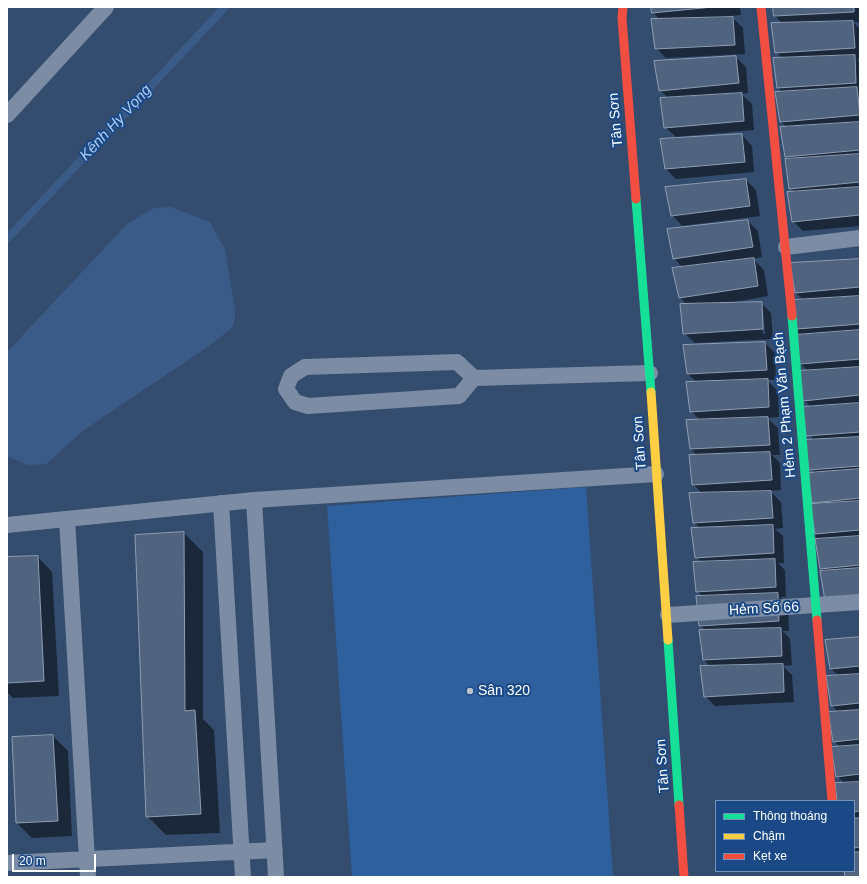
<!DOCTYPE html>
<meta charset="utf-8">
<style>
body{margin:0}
#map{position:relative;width:867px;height:884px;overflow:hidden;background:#344c6e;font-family:Helvetica,sans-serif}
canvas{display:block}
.frame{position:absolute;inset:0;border:8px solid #fff;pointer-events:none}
.legend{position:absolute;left:715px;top:800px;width:140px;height:72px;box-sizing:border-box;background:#1b4987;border:1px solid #7692b7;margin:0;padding:5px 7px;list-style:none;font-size:12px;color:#fff}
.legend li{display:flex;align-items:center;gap:8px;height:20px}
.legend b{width:20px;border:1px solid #7692b7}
.scale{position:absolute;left:12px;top:854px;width:84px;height:18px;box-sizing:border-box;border:2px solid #fff;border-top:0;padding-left:5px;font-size:12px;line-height:14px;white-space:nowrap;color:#fff;-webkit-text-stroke:3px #1b4987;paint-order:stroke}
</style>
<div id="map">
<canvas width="867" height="884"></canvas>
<div class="frame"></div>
<ul class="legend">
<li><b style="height:5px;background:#16e098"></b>Thông thoáng</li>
<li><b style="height:5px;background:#ffcf43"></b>Chậm</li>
<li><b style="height:5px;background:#f24e42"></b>Kẹt xe</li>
</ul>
<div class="scale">20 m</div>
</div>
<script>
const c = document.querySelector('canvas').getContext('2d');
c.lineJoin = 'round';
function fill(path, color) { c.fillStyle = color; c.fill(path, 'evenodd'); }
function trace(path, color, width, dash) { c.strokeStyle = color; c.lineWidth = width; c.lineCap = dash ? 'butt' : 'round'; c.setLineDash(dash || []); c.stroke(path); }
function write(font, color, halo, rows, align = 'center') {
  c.font = font + ' Helvetica,sans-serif'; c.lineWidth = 4; c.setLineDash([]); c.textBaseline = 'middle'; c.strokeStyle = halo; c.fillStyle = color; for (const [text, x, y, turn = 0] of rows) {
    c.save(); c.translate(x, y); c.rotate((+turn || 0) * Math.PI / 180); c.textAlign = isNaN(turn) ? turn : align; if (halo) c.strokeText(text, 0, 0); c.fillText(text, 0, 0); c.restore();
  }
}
fill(new Path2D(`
 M586 487 613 877H352L327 506Z`), '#2f609e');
fill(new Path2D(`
 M171 207 210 222 225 249 235 310V319L232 328 202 351 84 430 46 464 28 465 7 456V352L128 223 154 208Z`), '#3a5b87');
fill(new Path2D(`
 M652 7H740L741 15 731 16 743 28 745 54 666 58 656 48 660 20 653 12Z
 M774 7H860V22H853L860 29V58L857 59 860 62V104L859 97H857L860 120V226L803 231 793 221 795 192 790 188 789 159 786 156 787 127 781 122 783 93 777 87 782 58 776 52 783 24 775 16Z
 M736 57 746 67 748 93 741 94 752 104 754 130 676 137 665 127 668 98 660 90Z
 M742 135 752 146 754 172 676 179 666 169Z
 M746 180 756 190 760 216 682 226 672 215Z
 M748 221 758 231 762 257 753 259 764 270 768 296 723 304 761 303 771 313 773 339 695 343 684 333 687 305 680 297 683 268 674 258ZM761 312H763L765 334H763Z
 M860 260V608L821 568 816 534 811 407 804 400 808 371 801 364 798 329 803 300 796 293Z
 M765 343 775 353 776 380H767L778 391 779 417 767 418 778 428 780 455H772L780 463 781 490 770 491 781 502 783 528 775 529 783 536 784 563H778L785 570 786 597H780L788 604 789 631H783L790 639 792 665 783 666 792 675 794 702 715 706 705 696 711 667 704 660 706 631 700 625 703 597 697 591 701 562 696 557 700 529 694 522 703 494 693 484 698 456 691 449 688 421 700 420 691 411 696 382 688 374 684 346Z
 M184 533 203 552V719L214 730 220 833 166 835 147 816Z
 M38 557 52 572 59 696 13 698 7 692V558Z
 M860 638V877H846L845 871H854V801L845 784 837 776 840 747 834 741 839 713 832 705 839 676 831 669Z
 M53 736 68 751 72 836 32 838 17 823 13 738Z`), '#0007');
trace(new Path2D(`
 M7 239 225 7`), '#3a5b87', 8);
const building = new Path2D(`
 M651 7H713L652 13Z
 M773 7H854V12L774 16Z
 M733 17 735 45 655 49 651 19Z
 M853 21 855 48 775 53 771 23Z
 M855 55 856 83 777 88 773 58Z
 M736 56 739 83 659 91 654 61Z
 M857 87 860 115 780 122 775 92Z
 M742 93 744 121 664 128 660 98Z
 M860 122V150L785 157 780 127Z
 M742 134 745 162 665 169 660 139Z
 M860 154V182L789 189 785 159Z
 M746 179 750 206 671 216 665 187Z
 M860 187V215L792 222 787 192Z
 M748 220 753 247 673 259 667 229Z
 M754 258 758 286 679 298 672 268Z
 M860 259V287L795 293 790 263Z
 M860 296V324L797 329 793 300Z
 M762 302 763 329 683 334 680 304Z
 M860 330V359L800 364 795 335Z
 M765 342 767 370 687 374 683 345Z
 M860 367V395L803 401 798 371Z
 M768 379 769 407 690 412 686 382Z
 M860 403V432L806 436 802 407Z
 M768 417 770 445 690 449 686 420Z
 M860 437V466L809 470 804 440Z
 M770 452 772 480 692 485 689 455Z
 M860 469V498L812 503 807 473Z
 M771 491 773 518 693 523 689 493Z
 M860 501V530L815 534 810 504Z
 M773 525 774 553 695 558 691 528Z
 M184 532 185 711 195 710 201 814 146 817 135 535Z
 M860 536V565L820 569 815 539Z
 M38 556 44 681 7 683V557Z
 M775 559 776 587 696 592 693 562Z
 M860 568V598L825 601 820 571Z
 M778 593 779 621 699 626 696 596Z
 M781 628 782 656 703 660 699 630Z
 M860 637V666L830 669 825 640Z
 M783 664 784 692 704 697 700 666Z
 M860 674V703L831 706 826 676Z
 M860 710V739L833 742 828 712Z
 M53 735 58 821 16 823 12 737Z
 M860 745V774L836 777 831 747Z
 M860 782V811L854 812V801H837L835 783Z
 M854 818H860V847L854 848Z
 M854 852H860V877H845L844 871H854Z`);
fill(building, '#50647f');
trace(building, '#8f9db2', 1);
trace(new Path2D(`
 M7 115 106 7
 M786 247 860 238
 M474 378 459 396 308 406 295 402 286 389 291 376 305 367 457 362 474 378 650 373
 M254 500 276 877
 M221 503 243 877
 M67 519 88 877
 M7 525 254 500 656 474
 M668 615 860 602
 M7 863 275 850`), '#7b8ca4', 16);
trace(new Path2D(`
 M636 199 651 392
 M792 316 817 620
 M668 640 679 805`), '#16e098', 9);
trace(new Path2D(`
 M651 392 668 640`), '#ffcf43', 9);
trace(new Path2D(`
 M623 7 622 18 636 199
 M761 7 792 316
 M817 620 832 801
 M679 805 684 877`), '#f24e42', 9);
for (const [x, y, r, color] of [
 [470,691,4,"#b8c0cc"]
]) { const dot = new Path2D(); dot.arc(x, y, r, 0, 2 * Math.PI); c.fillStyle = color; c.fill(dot); trace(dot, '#1b4987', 1.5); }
write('14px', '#fff', '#1b4987', [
 ["Tân Sơn",616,120,-95],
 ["Hẻm 2 Phạm Văn Bạch",785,405,-95],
 ["Tân Sơn",640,443,-94],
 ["Hẻm Số 66",764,609,-3],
 ["Tân Sơn",663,766,-94]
]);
write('14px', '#fff', '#1b4987', [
 ["Sân 320",478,691]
], 'left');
write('italic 15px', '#afcef3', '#1b4987', [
 ["Kênh Hy Vọng",116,123,-47]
]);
</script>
